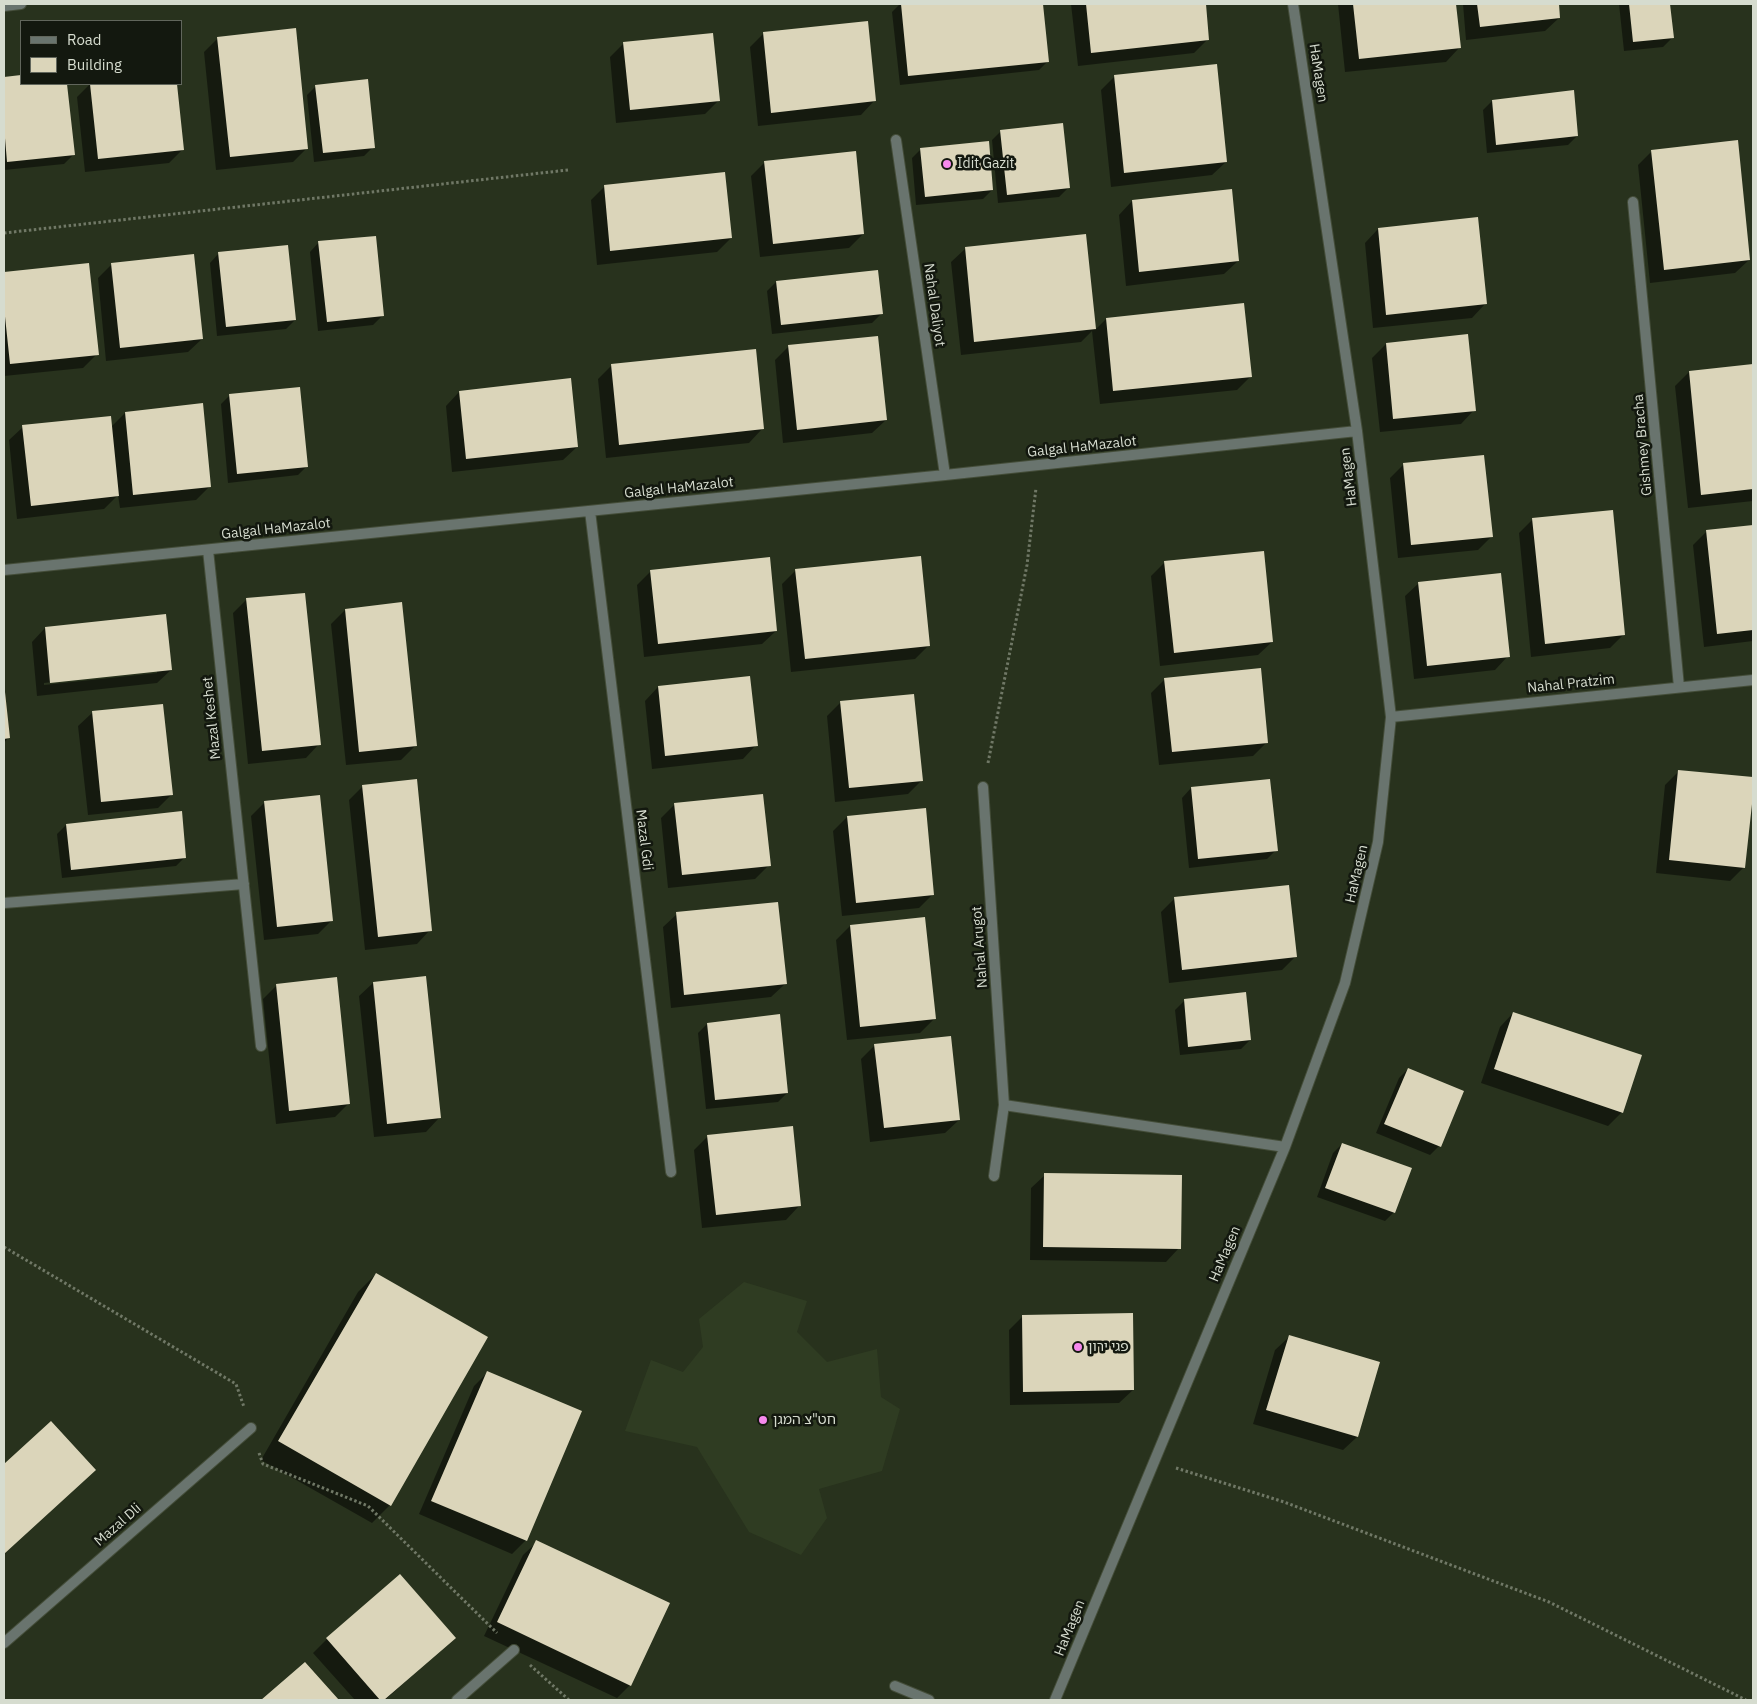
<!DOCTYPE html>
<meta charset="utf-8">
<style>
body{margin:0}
#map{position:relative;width:1757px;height:1704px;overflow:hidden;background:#28321d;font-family:"IBM Plex Sans",sans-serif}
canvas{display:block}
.frame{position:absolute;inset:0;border:5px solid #d6dccf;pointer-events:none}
.legend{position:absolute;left:20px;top:20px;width:162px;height:65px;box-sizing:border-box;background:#13180f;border:1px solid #61665c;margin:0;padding:6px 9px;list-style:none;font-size:15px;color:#d6dccf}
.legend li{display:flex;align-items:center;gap:10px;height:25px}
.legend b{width:25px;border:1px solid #61665c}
</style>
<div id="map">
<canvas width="1757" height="1704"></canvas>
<div class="frame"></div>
<ul class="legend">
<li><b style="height:6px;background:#69746e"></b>Road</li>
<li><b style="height:14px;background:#dbd5ba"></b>Building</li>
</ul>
</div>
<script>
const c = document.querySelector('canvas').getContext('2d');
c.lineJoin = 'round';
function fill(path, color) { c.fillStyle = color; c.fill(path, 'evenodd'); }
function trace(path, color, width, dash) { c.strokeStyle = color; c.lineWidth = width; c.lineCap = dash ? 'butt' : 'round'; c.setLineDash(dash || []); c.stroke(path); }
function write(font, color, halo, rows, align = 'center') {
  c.font = font + ' "IBM Plex Sans","Noto Sans Hebrew",sans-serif'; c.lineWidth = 5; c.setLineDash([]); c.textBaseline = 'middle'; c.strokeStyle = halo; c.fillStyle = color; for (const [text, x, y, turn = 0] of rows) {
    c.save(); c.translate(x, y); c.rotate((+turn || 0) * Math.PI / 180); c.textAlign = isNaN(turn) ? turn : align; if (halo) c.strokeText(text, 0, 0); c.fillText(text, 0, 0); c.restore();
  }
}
fill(new Path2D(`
 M744 1282 807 1301 797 1332 827 1362 877 1349 881 1397 900 1409 882 1471 819 1489 827 1518 801 1555 749 1532 697 1447 625 1431 651 1360 683 1372 703 1347 699 1319Z`), '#2f3c22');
fill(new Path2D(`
 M900 4H1042L1048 61 1039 70 900 85 892 12Z
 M1071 4H1204L1208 39 1194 53 1078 66Z
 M1338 4H1455L1459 48 1446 62 1345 72Z
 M1463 4H1558L1559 18 1545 31 1466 40Z
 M1619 4H1669L1672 38 1663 47 1624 51Z
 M764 33 874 101 861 115 758 126 750 47Z
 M218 38 307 148 293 162 216 170 204 52Z
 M624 43 719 100 705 114 616 123 610 57Z
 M1115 76 1226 162 1212 175 1111 187 1101 90Z
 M21 77V84H66L73 155 64 164 4 170V79Z
 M90 84H176L183 149 169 163 85 172 77 97Z
 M316 86 373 147 364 156 314 162 307 95Z
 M1492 101 1577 136 1568 145 1487 153 1483 110Z
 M1001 131 1068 188 1059 197 998 203 992 140Z
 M921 149 992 190 983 199 916 205 912 158Z
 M1652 151 1749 260 1735 273 1650 283 1638 165Z
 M765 162 863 234 849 248 760 257 751 176Z
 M605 186 731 238 717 252 597 265 591 200Z
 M1132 201 1238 261 1224 274 1126 286 1119 215Z
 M1378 229 1485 304 1472 318 1373 328 1365 243Z
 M1085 236 1095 330 1106 319 1251 376 1237 390 1100 404 1092 331 1081 342 961 355 951 262 965 249Z
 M319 242 382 316 373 325 318 331 310 252Z
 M219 253 295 320 286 329 217 336 210 263Z
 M112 264 202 339 188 352 106 361 98 278Z
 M88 265 97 354 83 368 4 376V273Z
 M776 282 881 314 872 323 772 334 767 291Z
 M1386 344 1474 410 1461 424 1380 432 1372 358Z
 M789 346 886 420 872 433 783 443 775 360Z
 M612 365 762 429 749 443 606 458 598 379Z
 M1753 365V501L1688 508 1675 386 1689 372Z
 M459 392 577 447 563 460 452 472 446 406Z
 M230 395 307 466 298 475 228 483 221 404Z
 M125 413 210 486 196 500 120 508 118 495 104 509 17 519 9 440 23 427H111Z
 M1404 464 1492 536 1478 550 1398 558 1390 478Z
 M1532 520 1624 634 1610 648 1531 657 1519 533Z
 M1753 526V641L1704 647 1693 545 1707 531Z
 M1164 563 1272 642 1258 655 1160 666 1151 576Z
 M796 570 929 645 915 659 791 672 782 584Z
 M651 571 776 631 762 644 644 657 637 585Z
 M1419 583 1508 656 1495 670 1414 679 1405 596Z
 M246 600 319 744 306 758 248 764 233 613Z
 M345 610 415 746 401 760 346 765 331 624Z
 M45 628 171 670 157 683 37 696 32 642ZM157 670V673L44 685V683Z
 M1165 679 1267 742 1253 756 1159 765 1151 693Z
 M658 687 756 745 743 759 652 769 645 701Z
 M4 691 8 738 4 743Z
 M840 703 922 780 908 794 835 802 827 716Z
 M92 713 172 794 158 808 88 815 78 726Z
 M1679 771 1753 779 1744 867 1730 881 1656 873 1665 785Z
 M363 786 430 930 417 944 365 950 349 800Z
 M1191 788 1276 850 1267 859 1189 868 1182 798Z
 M265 802 332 920 318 934 264 940 251 816Z
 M675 804 769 865 755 879 668 888 661 818Z
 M847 817 933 894 919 908 842 916 833 831Z
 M66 825 185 857 176 866 62 878 57 834Z
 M1175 898 1295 957 1282 970 1169 983 1161 912Z
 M677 914 785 984 771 997 671 1008 663 927Z
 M850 926 934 1019 920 1033 847 1040 836 940Z
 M373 983 439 1118 426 1132 374 1137 359 996Z
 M277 985 348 1104 335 1117 276 1124 263 999Z
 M1184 1001 1250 1040 1241 1049 1180 1055 1175 1010Z
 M1513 1013 1622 1112 1608 1126 1481 1083 1500 1027Z
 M707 1024 787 1093 778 1102 706 1109 698 1033Z
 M875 1045 959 1120 945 1133 870 1142 861 1059Z
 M1408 1069 1439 1146 1430 1155 1376 1133 1399 1078Z
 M708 1136 799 1206 786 1220 702 1228 694 1150Z
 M1342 1144 1394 1212 1385 1221 1317 1197 1333 1153Z
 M1045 1175 1179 1248 1166 1262 1030 1260 1031 1188Z
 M376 1274 390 1505 372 1523 261 1460 358 1292Z
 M1023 1316 1133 1390 1119 1403 1010 1405 1009 1330Z
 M1289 1337 1357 1437 1343 1450 1253 1424 1275 1350Z
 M487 1373 526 1540 512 1554 419 1514 474 1386Z
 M51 1422 81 1483 4 1553V1465Z
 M537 1542 630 1685 617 1698 484 1636 523 1555Z
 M454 1638 385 1700H355L313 1653 327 1639Z
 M305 1664 337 1700H262Z`), '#0007');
fill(new Path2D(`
 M901 4H1043L1049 62 908 76Z
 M1086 4H1206L1209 40 1091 53Z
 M1353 4H1456L1461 48 1359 59Z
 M1477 4H1559L1560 18 1480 27Z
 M1629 4H1670L1674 38 1633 42Z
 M868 21 876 101 771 113 763 32Z
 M296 28 308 149 230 157 217 37Z
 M713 33 720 101 630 110 623 42Z
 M1217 64 1227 162 1124 173 1114 75Z
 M21 75V84H67L75 155 7 162 4 126V77Z
 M368 79 375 148 323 153 315 85Z
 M90 84H177L184 150 98 159Z
 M1574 90 1578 136 1496 145 1492 100Z
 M1063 123 1070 188 1007 195 1000 130Z
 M1738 140 1750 260 1664 270 1651 150Z
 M989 141 993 190 925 197 920 148Z
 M856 151 864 234 773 244 764 161Z
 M725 172 732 238 610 251 604 185Z
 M1232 189 1239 261 1139 272 1132 200Z
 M1478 217 1487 304 1386 315 1378 228Z
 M1086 234 1096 329 974 342 965 247Z
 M376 236 384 316 327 322 318 241Z
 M288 245 296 320 226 327 218 252Z
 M194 254 203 339 120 348 111 263Z
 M89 263 99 355 10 364 4 307V272Z
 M878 270 883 314 781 325 776 281Z
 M1244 303 1252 377 1113 391 1106 318Z
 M1468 334 1476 411 1393 419 1386 343Z
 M878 336 887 420 797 430 788 345Z
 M756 349 764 429 619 445 611 364Z
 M1753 364V489L1701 495 1689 371Z
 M571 378 578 447 466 459 459 391Z
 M300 387 308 467 237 474 229 394Z
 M203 403 211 487 133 495 125 412Z
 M111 416 119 496 31 506 22 425Z
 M1484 455 1493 537 1411 545 1403 463Z
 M1613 510 1625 635 1545 644 1532 518Z
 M1753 525V630L1717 634 1706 530Z
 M1264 551 1273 642 1174 653 1164 561Z
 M921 556 930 646 805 659 795 569Z
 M770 557 777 631 658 644 650 570Z
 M1501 573 1510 657 1427 666 1418 582Z
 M305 593 321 745 262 751 246 598Z
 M402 602 417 746 359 752 345 609Z
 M166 614 172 670 50 683 45 627Z
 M1261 668 1268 743 1172 752 1164 678Z
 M750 676 758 746 665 756 658 686Z
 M4 692H5L10 738 4 739Z
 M914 694 923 781 849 788 840 701Z
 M163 704 173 795 101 802 92 711Z
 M1678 770 1753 777V795L1745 868 1669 860Z
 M417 779 432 931 378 937 362 785Z
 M1270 779 1278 851 1198 859 1191 787Z
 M763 794 771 866 682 875 674 803Z
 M320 795 333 921 277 927 264 801Z
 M926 808 934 895 856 903 847 816Z
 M182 811 186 858 71 870 66 824Z
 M1289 885 1297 957 1182 970 1174 897Z
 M778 902 787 984 684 995 676 912Z
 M925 917 936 1019 860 1027 850 925Z
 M426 976 441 1118 387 1124 373 982Z
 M337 977 350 1104 289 1111 276 984Z
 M1246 992 1251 1040 1188 1047 1184 999Z
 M1513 1012 1642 1055 1623 1113 1494 1069Z
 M780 1014 788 1093 715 1100 707 1023Z
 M951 1036 960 1120 884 1128 874 1044Z
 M1408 1068 1464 1091 1441 1147 1384 1124Z
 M793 1126 801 1206 716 1215 707 1135Z
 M1342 1143 1412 1168 1395 1213 1325 1188Z
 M1044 1173 1182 1175 1181 1249 1043 1247Z
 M376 1273 488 1337 391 1506 278 1441Z
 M1133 1313 1134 1390 1023 1392 1022 1315Z
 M1289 1335 1380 1362 1358 1437 1266 1410Z
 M487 1371 582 1411 527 1541 431 1501Z
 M51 1421 96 1470 4 1554V1464Z
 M536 1540 670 1603 631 1686 497 1622Z
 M400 1574 456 1638 384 1700H380L326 1638Z
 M305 1662 339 1700H261Z`), '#dbd5ba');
const service = new Path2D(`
 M895 1686 929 1700`);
const minor = new Path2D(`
 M896 140 945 475
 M1633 202 1679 687
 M590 511 671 1172
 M208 550 261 1046
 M4 570 945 475 1357 431
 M1391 717 1753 680
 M983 787 1004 1105 1285 1147
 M4 903 244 884
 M994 1176 1004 1105
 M4 1643 251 1428
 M457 1700 514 1650
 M1055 1700 1285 1147 1345 983 1378 842 1391 717 1357 431 1293 4`);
const tertiary = new Path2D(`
 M4 6 21 4`);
trace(service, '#444d39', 12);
trace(minor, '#444d39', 12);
trace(tertiary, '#444d39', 12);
trace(new Path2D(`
 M4 233 568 170
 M988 763 1027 565 1036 488
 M4 1247 236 1384 244 1407
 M259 1453 263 1464 368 1506 497 1633
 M1176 1468 1284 1502 1549 1602 1746 1700
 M530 1665 569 1700`), '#707866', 3, [2.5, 2.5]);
trace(service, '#69746e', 10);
trace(minor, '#69746e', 10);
trace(tertiary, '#69746e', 10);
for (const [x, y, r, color] of [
 [947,164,5,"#f689ed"],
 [1078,1347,5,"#f689ed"],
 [763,1420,5,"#f689ed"]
]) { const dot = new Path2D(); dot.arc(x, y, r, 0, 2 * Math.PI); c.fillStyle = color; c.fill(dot); trace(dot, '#13180f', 2); }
write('14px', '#d6dccf', '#13180f', [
 ["HaMagen",1318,73,81],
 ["Nahal Daliyot",934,305,82],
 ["Gishmey Bracha",1643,445,-95],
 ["Galgal HaMazalot",1082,447,-6],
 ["HaMagen",1349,477,-97],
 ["Galgal HaMazalot",679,488,-6],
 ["Galgal HaMazalot",276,529,-6],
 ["Nahal Pratzim",1571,684,-6],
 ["Mazal Keshet",212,718,-96],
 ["Mazal Gdi",644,840,83],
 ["HaMagen",1357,874,-77],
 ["Nahal Arugot",980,947,-94],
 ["HaMagen",1225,1254,-67],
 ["Mazal Dli",118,1525,-41],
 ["HaMagen",1070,1628,-68]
]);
write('14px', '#d6dccf', '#13180f', [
 ["Idit Gazit",957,164],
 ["פגי ירון",1088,1347],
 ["חט\"צ המגן",773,1420]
], 'left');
</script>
